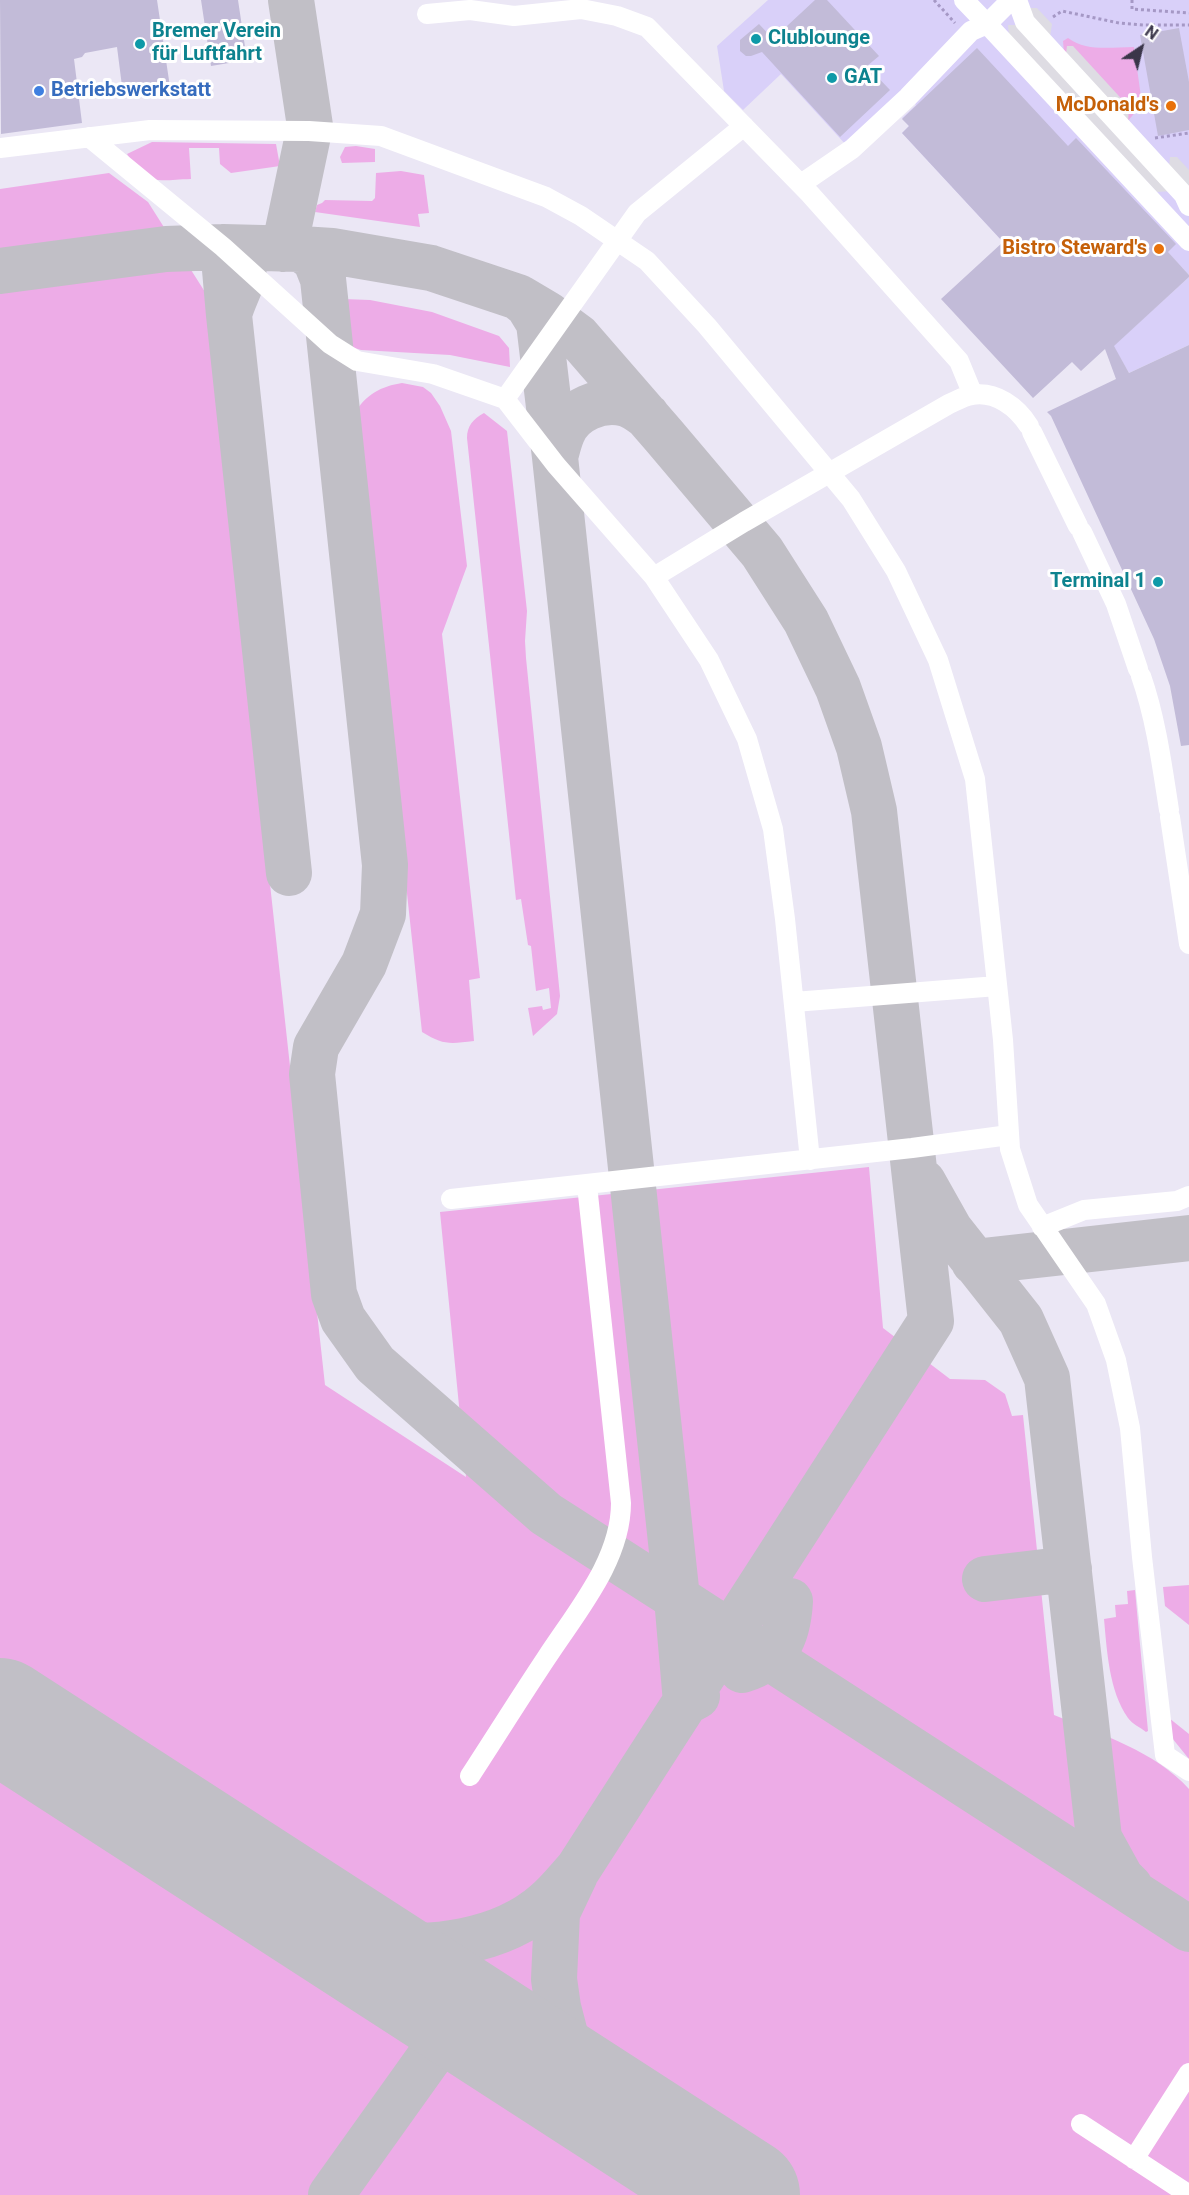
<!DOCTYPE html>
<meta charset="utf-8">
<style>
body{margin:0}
#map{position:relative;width:1189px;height:2195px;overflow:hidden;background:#ebe7f5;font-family:Roboto,sans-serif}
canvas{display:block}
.north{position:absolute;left:1111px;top:18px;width:60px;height:60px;-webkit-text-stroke:4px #fff;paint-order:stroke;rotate:35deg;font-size:16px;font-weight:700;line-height:24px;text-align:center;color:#3a3549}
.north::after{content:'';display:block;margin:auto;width:21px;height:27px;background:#3a3549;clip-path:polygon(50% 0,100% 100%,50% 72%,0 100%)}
</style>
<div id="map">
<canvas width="1189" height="2195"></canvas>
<div class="north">N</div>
</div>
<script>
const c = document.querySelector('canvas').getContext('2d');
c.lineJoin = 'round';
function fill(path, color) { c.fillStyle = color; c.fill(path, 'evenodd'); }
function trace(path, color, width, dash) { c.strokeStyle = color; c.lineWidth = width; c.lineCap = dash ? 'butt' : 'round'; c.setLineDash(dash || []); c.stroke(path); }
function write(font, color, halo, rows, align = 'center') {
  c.font = font + ' Roboto,sans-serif'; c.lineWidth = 6; c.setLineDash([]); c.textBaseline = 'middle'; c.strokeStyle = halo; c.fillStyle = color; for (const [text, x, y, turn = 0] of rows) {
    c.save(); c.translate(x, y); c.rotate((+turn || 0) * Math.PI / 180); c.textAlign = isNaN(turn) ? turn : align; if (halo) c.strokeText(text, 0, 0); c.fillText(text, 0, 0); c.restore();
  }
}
fill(new Path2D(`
 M768 0H1189V275L1086 165 1003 242 902 133 909 126 902 118 916 105 905 94 847 146 781 74 743 110 724 91 717 46Z
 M1189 277V345L1129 373 1113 346Z`), '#d9d0f9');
fill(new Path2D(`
 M1068 38C1087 52 1111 47 1134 47L1142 104 1127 122 1064 53 1063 41Z
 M152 142 276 144 280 166 231 173 220 164 219 148H189L191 179C157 180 147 187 127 154Z
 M356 146 375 149V162L342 163 340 157 345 147Z
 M401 171 424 175 429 213 418 214 420 227 315 212 317 205 322 203 325 200 372 201 375 198 376 173Z
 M109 173 148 202 205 292 325 1385 466 1477 440 1212 869 1167 883 1328 950 1379 985 1380 1005 1394 1012 1416 1023 1415 1054 1715C1100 1734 1155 1751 1189 1789V2195H0V189Z
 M343 299 370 300 432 312 499 336 509 348 510 367 450 355 361 350 348 346Z
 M402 383 423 387 431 393 440 406 451 431 467 566 442 634 480 978 469 980 474 1041C449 1044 443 1045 422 1032L355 414C364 395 382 386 402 383Z
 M484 413 507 431 527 611 525 641 526 658 560 996 557 1014 533 1036 528 1008 542 1006 543 1010 551 1008 549 988 536 991 531 946 528 945 521 899 516 900 467 438C467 426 473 419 484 413Z
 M1189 1585V1625L1165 1606 1163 1587Z
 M1135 1590 1148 1731 1146 1732C1140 1727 1132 1724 1128 1718 1109 1691 1107 1651 1104 1619L1116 1617 1115 1605 1128 1604 1127 1591Z
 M1169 1718 1189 1734V1759L1172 1738Z`), '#edace7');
fill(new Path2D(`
 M1030 8H1037L1052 24 1049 44 1066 54 1067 46H1073L1129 107 1128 122 1169 166 1170 157H1177L1189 170V190L1157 192 1009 35 1008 25H1019L1030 17Z`), '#dedce3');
trace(new Path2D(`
 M284 249 310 126 291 0
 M301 249 315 259 323 279 385 865 383 914 364 964 316 1047 312 1074 334 1294 343 1319 375 1364 546 1514 677 1598 686 1702 697 1696
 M0 271 166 249 223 247 301 249 332 251 431 268 518 297 528 305 539 323 555 457 677 1598 1189 1929
 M229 315C235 288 262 261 223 247L229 315 289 873
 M555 457C557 450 559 441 562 434 571 410 602 397 626 404 633 406 641 412 647 416
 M923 1182 950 1230 1021 1320 1047 1378 1099 1838 1121 1878 1130 1887
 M974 1262 1189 1238
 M985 1579 1069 1569
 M742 1670C778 1659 788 1637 790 1601
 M575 1875 557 1913 554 1979 558 2007 566 2038 578 2061 602 2095 655 2138
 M280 1896C309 1912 339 1932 372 1940 427 1954 503 1941 546 1903 558 1893 568 1880 578 1869L931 1321 874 811 859 747 838 688 806 621 762 552 664 436 578 337 547 314 520 298
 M331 2195 461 2013`), '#c1bfc6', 46);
trace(new Path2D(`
 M0 1715 743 2195`), '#c1bfc6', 114);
fill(new Path2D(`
 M0 0H157L170 87 123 94 117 47 85 53 82 57 74 59 82 123 1 134Z
 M201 0H238L247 60 211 66Z
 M815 0H827L879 56 867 66 890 90 840 137 762 52 751 56H746L740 51V40L759 24 773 39Z
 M1179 28 1189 82V130L1158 136 1140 35Z
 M977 48 1068 146 1076 138 1176 244 1168 252 1189 275V277L1114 346 1129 373 1189 345V745L1181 746 1170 686 1154 639 1051 416 1047 412 1116 379 1105 349 1081 371 1072 362 1033 398 941 299 1003 242 902 133 909 126 902 119Z`), '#c2bbd8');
trace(new Path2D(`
 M934 0 955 23
 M1132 0V9L1189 13
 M1053 17 1062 11 1119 23 1144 25H1189
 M1155 138 1189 133`), '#a598c5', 3, [3, 3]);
trace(new Path2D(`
 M964 0 987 24 1011 0
 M1017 0 1025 22 1184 195 1189 206
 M427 14 470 10 514 16 581 9 617 16 647 27 810 194 959 361 973 395
 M89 137 223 247 330 344 357 361 433 374 505 399 556 465 654 577 709 660 747 739 773 829 785 919 810 1160
 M0 148 150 130 309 131 381 136 546 197 581 216 647 261 707 326 851 499 896 571 938 660 975 779 1003 1040 1010 1149 1028 1205 1096 1304 1116 1360 1130 1428 1142 1557 1165 1755 1189 1771
 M801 184 852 149 908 97 971 31 987 24 1189 241
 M505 399 637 213 744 126
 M1032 432 1078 526
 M1082 532 1116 604 1138 669
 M654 577 744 522 949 404C956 401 964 396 972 395 996 391 1017 407 1029 426
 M1141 676C1156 719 1162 765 1169 810
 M1170 817 1189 944
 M794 1002 997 986
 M451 1199 912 1148 1009 1135
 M1042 1227 1084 1210 1177 1201 1189 1196
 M470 1776C496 1736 521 1696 547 1657 577 1611 621 1560 621 1503L587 1185
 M1081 2124 1185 2192
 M1134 2159 1189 2073`), '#fff', 20);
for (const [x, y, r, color] of [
 [756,39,6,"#0f9aa8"],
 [140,44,6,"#0f9aa8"],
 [832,78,6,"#0f9aa8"],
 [39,91,6,"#3f7fe0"],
 [1171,106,6,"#e8710a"],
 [1159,249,6,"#e8710a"],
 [1158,582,6,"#0f9aa8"]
]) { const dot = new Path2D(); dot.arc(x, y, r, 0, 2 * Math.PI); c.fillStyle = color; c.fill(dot); trace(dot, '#fff', 2); }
write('bold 20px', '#0d838f', '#fff', [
 ["Bremer Verein",152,32],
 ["für Luftfahrt",152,55],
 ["Clublounge",768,39],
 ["GAT",844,78],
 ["Terminal 1",1146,582,"right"]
], 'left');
write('bold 20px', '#366cbe', '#fff', [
 ["Betriebswerkstatt",51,91]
], 'left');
write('bold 20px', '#c56008', '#fff', [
 ["McDonald's",1159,106],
 ["Bistro Steward's",1147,249]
], 'right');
</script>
